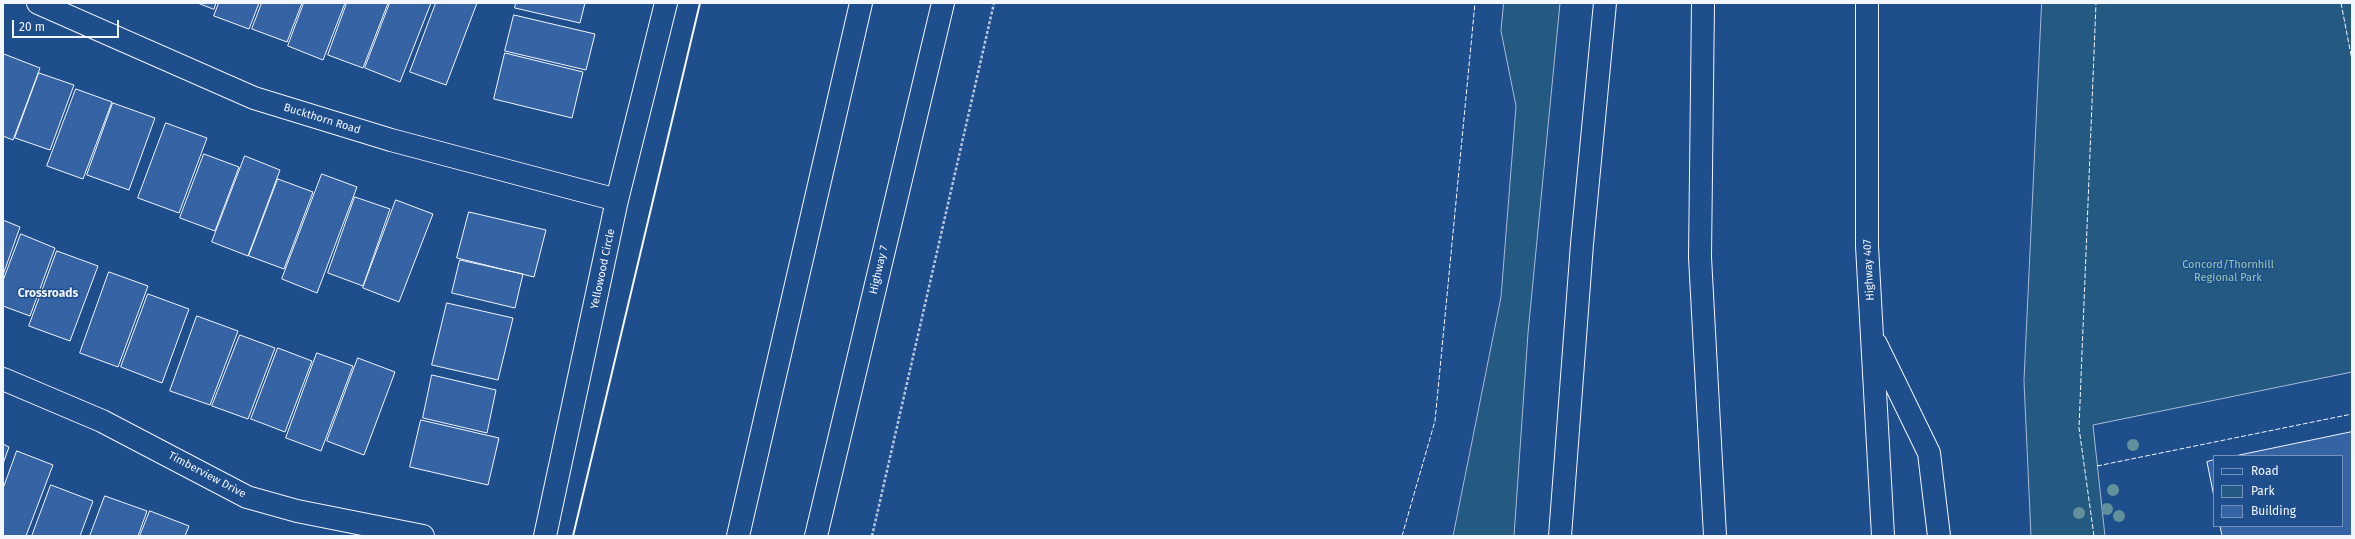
<!DOCTYPE html>
<style>
body{margin:0}
#map{position:relative;width:2355px;height:539px;overflow:hidden;background:#1f4e8c;font-family:"Fira Sans",sans-serif}
canvas{display:block}
.frame{position:absolute;inset:0;border:4px solid #f2f6ff;pointer-events:none}
.legend{position:absolute;left:2213px;top:455px;width:130px;height:72px;box-sizing:border-box;background:#1f4e8c;border:1px solid #7391ba;margin:0;padding:5px 7px;list-style:none;font-size:12px;color:#f2f6ff}
.legend li{display:flex;align-items:center;gap:8px;height:20px}
.legend b{width:20px;border:1px solid #7391ba}
.scale{position:absolute;left:12px;top:20px;width:107px;height:18px;box-sizing:border-box;border:2px solid #f2f6ff;border-top:0;padding-left:5px;font-size:12px;line-height:14px;white-space:nowrap;color:#f2f6ff;-webkit-text-stroke:3px #1f4e8c;paint-order:stroke}
</style>
<div id="map">
<canvas width="2355" height="539"></canvas>
<div class="frame"></div>
<ul class="legend">
<li><b style="height:5px;background:#1f4e8c"></b>Road</li>
<li><b style="height:11px;background:#245a82"></b>Park</li>
<li><b style="height:11px;background:#3563a3"></b>Building</li>
</ul>
<div class="scale">20 m</div>
</div>
<script>
const c = document.querySelector('canvas').getContext('2d');
c.lineJoin = 'round';
function fill(path, color) { c.fillStyle = color; c.fill(path, 'evenodd'); }
function trace(path, color, width, dash) { c.strokeStyle = color; c.lineWidth = width; c.lineCap = dash ? 'butt' : 'round'; c.setLineDash(dash || []); c.stroke(path); }
function write(font, color, halo, rows, align = 'center') {
  c.font = font + ' "Fira Sans",sans-serif'; c.lineWidth = 3; c.setLineDash([]); c.textBaseline = 'middle'; c.strokeStyle = halo; c.fillStyle = color; for (const [text, x, y, turn = 0] of rows) {
    c.save(); c.translate(x, y); c.rotate((+turn || 0) * Math.PI / 180); c.textAlign = isNaN(turn) ? turn : align; if (halo) c.strokeText(text, 0, 0); c.fillText(text, 0, 0); c.restore();
  }
}
const green = new Path2D(`
 M1504 3H1560L1528 333 1514 536H1453L1501 297 1516 106 1501 31Z
 M2042 3H2352V372L2093 425 2105 536H2031L2024 381Z`);
fill(green, '#245a82');
trace(green, '#a8bbd7', 1);
const building = new Path2D(`
 M198 3H216L214 9Z
 M219 3H259L249 29 214 16Z
 M262 3H302L287 42 252 29Z
 M304 3H345L323 60 288 46Z
 M347 3H388L363 68 328 55Z
 M390 3H431L400 82 365 68Z
 M436 3H477L446 85 410 72Z
 M516 3H585L580 23 515 8Z
 M514 15 595 34 586 70 505 51Z
 M505 53 583 72 572 118 494 99Z
 M4 54 40 68 13 140 3 136Z
 M39 73 74 85 50 150 15 138Z
 M76 89 112 102 83 179 47 166Z
 M113 103 155 118 129 190 87 175Z
 M166 123 207 138 179 213 138 198Z
 M204 154 239 167 215 231 180 218Z
 M245 156 280 170 248 256 212 242Z
 M322 174 357 187 317 293 282 279Z
 M278 179 313 192 284 269 249 256Z
 M355 197 390 209 363 286 328 273Z
 M396 200 433 214 399 302 363 288Z
 M469 212 546 230 534 277 457 258Z
 M3 220 20 227 3 275Z
 M21 234 55 248 30 316 3 306V281Z
 M57 251 98 266 70 341 29 326Z
 M460 260 523 274 515 308 452 293Z
 M109 272 148 286 118 367 80 353Z
 M148 294 189 309 162 383 121 367Z
 M447 303 513 318 498 380 432 365Z
 M197 316 238 331 210 405 170 391Z
 M240 335 275 348 248 419 212 406Z
 M278 348 312 361 285 432 251 419Z
 M317 353 353 366 321 451 286 438Z
 M358 358 395 372 364 455 327 441Z
 M432 375 496 390 487 433 423 418Z
 M421 420 499 438 488 485 410 467Z
 M2352 432V536H2222L2220 526H2342V456H2235Z
 M3 444 9 447 3 464Z
 M17 451 53 465 26 536H6L3 535V489Z
 M2214 460V497L2207 462Z
 M51 485 93 501 80 536H32Z
 M105 496 147 511 138 536H90Z
 M150 511 189 526 185 536H140Z`);
fill(building, '#3563a3');
trace(building, '#f2f6ff', 1);
const minor = new Path2D(`
 M38 3 254 98 391 140 617 200
 M3 379 102 421 247 497 297 511 423 536
 M545 536 617 200 666 3`);
const primary = new Path2D(`
 M738 536 861 3
 M816 536 943 3`);
const motorway = new Path2D(`
 M1703 3 1700 257 1715 536
 M1867 3V246L1883 536
 M1876 344 1929 453 1939 536
 M1560 536 1582 244 1605 3`);
trace(minor, '#f2f6ff', 24);
trace(primary, '#f2f6ff', 24);
trace(motorway, '#f2f6ff', 24);
trace(new Path2D(`
 M872 536 994 3`), '#b3c4dc', 2.5, [3, 2]);
trace(minor, '#1f4e8c', 22);
trace(primary, '#1f4e8c', 22);
trace(motorway, '#1f4e8c', 22);
trace(new Path2D(`
 M2341 3 2352 60
 M2097 466 2352 414
 M1402 536 1435 421 1475 3
 M2094 536 2079 428 2096 3`), '#f2f6ff', 1, [5, 2]);
trace(new Path2D(`
 M573 536 700 3`), '#f2f6ff', 2);
c.fillStyle = '#61919a';
for (const [x, y] of [
 [2133,445],
 [2113,490],
 [2107,509],
 [2079,513],
 [2119,516]
]) { c.beginPath(); c.arc(x, y, 6, 0, 2 * Math.PI); c.fill(); }
write('11px', '#f2f6ff', '#1f4e8c', [
 ["Buckthorn Road",322,119,17],
 ["Yellowood Circle",603,269,-78],
 ["Highway 7",879,270,-77],
 ["Highway 407",1869,270,-93],
 ["Timberview Drive",207,475,28]
]);
write('11px', '#97c8a6', '#1f4e8c', [
 ["Concord/Thornhill",2228,265],
 ["Regional Park",2228,278]
]);
write('bold 12px', '#f2f6ff', '#1f4e8c', [
 ["Crossroads",48,294]
]);
</script>
